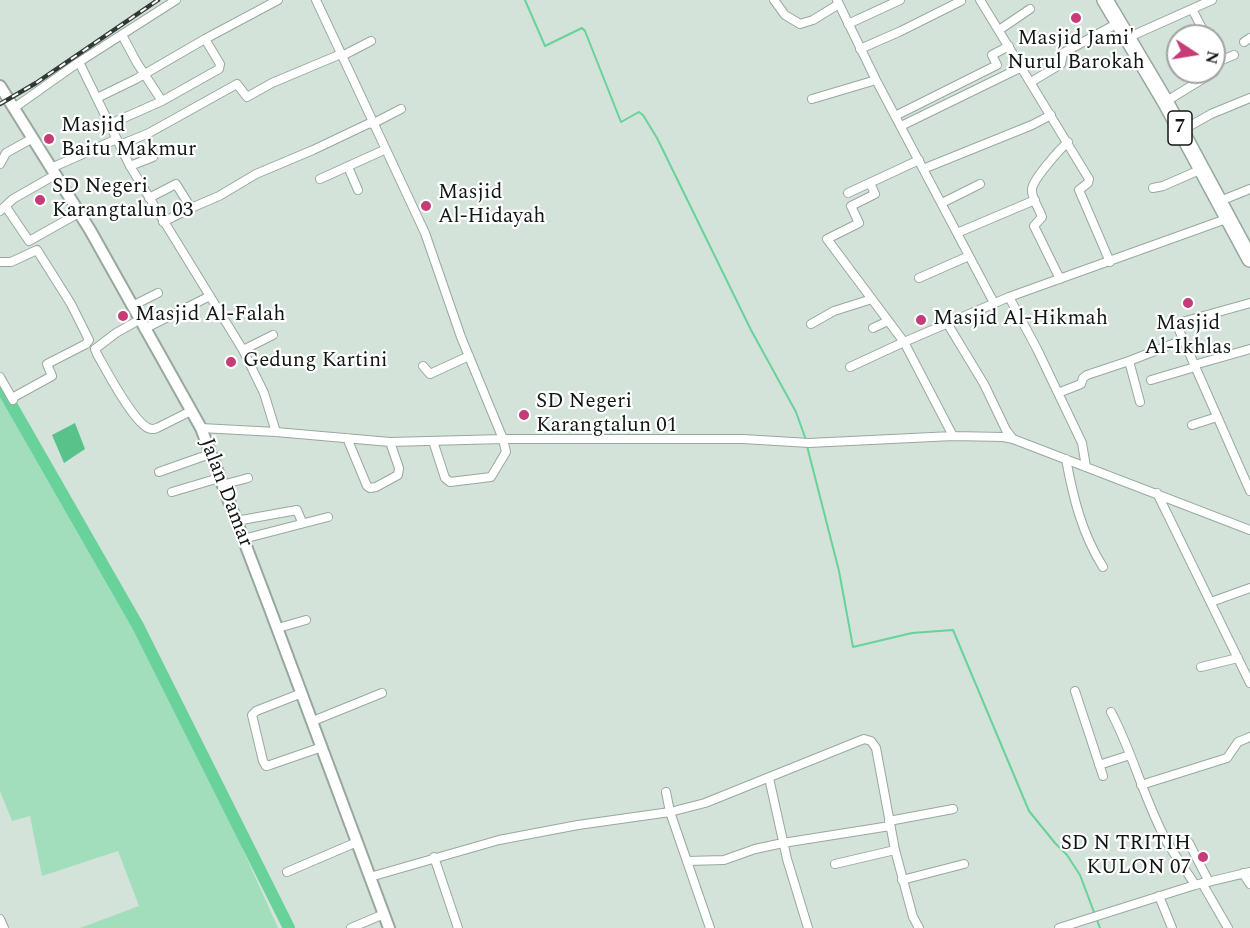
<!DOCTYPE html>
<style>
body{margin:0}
#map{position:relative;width:1250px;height:928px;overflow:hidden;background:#d3e3d9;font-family:Spectral,serif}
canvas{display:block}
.north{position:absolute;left:1166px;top:24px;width:60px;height:60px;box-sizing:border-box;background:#fff;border:2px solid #a0a2a1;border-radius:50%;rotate:102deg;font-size:16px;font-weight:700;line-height:24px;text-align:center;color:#111714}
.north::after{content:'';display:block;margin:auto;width:21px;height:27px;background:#c53c76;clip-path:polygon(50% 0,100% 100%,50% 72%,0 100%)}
</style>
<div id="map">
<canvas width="1250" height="928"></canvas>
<div class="north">N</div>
</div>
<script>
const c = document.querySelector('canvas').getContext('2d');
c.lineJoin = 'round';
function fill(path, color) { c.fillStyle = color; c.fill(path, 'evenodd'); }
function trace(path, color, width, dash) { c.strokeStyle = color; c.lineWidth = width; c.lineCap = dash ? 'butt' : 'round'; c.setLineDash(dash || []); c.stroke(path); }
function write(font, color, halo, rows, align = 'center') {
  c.font = font + ' Spectral,serif'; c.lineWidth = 4.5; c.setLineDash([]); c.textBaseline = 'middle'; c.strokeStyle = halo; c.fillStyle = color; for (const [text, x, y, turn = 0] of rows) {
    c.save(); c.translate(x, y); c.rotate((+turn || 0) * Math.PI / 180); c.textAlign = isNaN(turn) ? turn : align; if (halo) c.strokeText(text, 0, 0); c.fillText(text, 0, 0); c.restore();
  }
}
fill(new Path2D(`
 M0 392 180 709 278 928H80L139 906 118 851 42 876 30 816 12 821 0 791Z`), '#a3debc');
fill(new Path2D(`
 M75 423 85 449 64 463 52 435Z`), '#58c28b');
trace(new Path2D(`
 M525 0 545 46 582 28 585 31 621 122 639 112 643 115 657 138 751 330 796 412 806 440
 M807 446 839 571 853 647 912 633 953 630 1029 811 1055 843 1067 855 1080 875 1100 928`), '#68d29a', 2);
trace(new Path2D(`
 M0 385 138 626 289 928`), '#68d29a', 12);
const street = new Path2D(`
 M774 0 785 15 800 24 813 20 839 4
 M837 0 876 80 994 303
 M980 0 1089 179 1088 183 1079 190 1110 262
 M1192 9 1206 36
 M848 24 900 0
 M999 30 1030 9
 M122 35 137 63 162 101
 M1127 38 1212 0
 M1244 42 1250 38
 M860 49 901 31 961 1
 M342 56 371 41
 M79 62 130 166 243 350 264 393 276 432
 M1214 72 1217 62 1234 55
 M1031 82 1061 64 1063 53 1118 23
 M97 98 136 79 205 39 278 0
 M812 99 876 80
 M1165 102 1214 72
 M14 108 79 62 176 0
 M895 116 997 65 992 55 1009 46
 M110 124 162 101 219 69 220 64 205 39
 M372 124 401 109
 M901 126 1022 67
 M1181 131 1211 114 1250 98
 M120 145 149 133 237 84 247 97 272 83 341 54
 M0 164 6 153 33 138
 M130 166 153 157
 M348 167 358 190
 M51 168 117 139
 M923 169 1032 125 1051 115
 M320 179 384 150
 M1153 188 1163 186 1202 169
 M848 193 919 160
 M149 198 176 184 191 208 219 196 256 174 313 150 372 122
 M1220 201 1250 189
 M942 203 980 184
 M6 207 29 241 79 213
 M0 211 13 199 55 175
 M163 222 191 208
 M957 233 1035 200
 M0 262H11L37 250 71 304 89 340 86 344 47 364 52 376 12 398
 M919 278 969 256
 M1060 279 1034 226 1042 217C1039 208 1031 198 1032 189 1033 179 1060 149 1068 142
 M1009 297 1037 349 1082 443 1086 467
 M1250 303 1182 322 1179 325V330L1250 491
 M132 306 158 293
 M139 320 116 333 95 349 97 354C106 370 133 421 148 428 153 430 153 429 157 428L191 411
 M947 323 984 384 1006 430 1013 439
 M811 324 834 311 872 299
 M873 328 888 321
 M144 329 210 296
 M243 350 273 335
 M1129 361 1183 340
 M1194 365 1250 349
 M423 366 430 374 469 356
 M850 367 904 342 827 239 859 223 851 206 875 194 870 183
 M0 377 13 400
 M1151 380 1195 367
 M1058 393 1081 384 1083 378 1087 375 1129 361 1140 402
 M1192 425 1217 417
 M201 428 276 432 390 442 503 439 461 337 425 233 316 0
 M953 436 904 342 1009 297 1229 218
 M347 438 367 486 370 488 376 487 398 475 399 468 390 442
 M433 441 445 478 450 482 491 477 506 452 503 439H743L809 443 953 436 1003 437 1013 439 1250 530
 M1066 459C1073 497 1082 534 1103 567
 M159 472 210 454
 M222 485 248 478
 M172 492 219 478
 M1157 493 1250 683
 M236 521 297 510 302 522
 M243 539 328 517
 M1211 602 1250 588
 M278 628 306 620
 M1201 667 1238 658
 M1075 691 1103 776
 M302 693 256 711 252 715 263 761 266 766 270 765 322 747
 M1111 712C1133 753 1144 800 1167 842 1175 856 1186 870 1195 885
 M313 721 382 693
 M1099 765 1130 755
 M769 778 787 859 808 928
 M1141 785 1227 758 1238 742 1250 737
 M666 792 670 812 710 928
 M889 821 953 809
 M1189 843 1209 882
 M434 857 458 928
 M687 861 724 860 755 849 783 843 890 826
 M835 864 895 850
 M287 872 357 842
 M1243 873 1250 884
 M370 877 499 840 578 825 670 812 705 803 864 739 871 741 876 748 895 850 913 917 919 928
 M902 880 964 864
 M1202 883 1228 928
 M1159 896 1172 928
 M0 919 4 928
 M351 928 384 914
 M1059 928 1195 885 1250 872`);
const secondary = new Path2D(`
 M0 86 90 230 201 428 270 609 389 928`);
const highway = new Path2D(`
 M1105 0 1166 103 1250 259`);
trace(street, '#99a89f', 10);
trace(secondary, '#99a89f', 14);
trace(highway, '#99a89f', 18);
trace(street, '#fff', 8);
trace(secondary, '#fff', 10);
trace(highway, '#fff', 15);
const rail = new Path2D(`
 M0 104 36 83 158 0`);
trace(rail, '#313934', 4.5);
trace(rail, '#fff', 2, [7]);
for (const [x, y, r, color] of [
 [1076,18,6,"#c53c76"],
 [49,139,6,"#c53c76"],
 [40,200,6,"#c53c76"],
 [426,206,6,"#c53c76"],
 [1188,303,6,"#c53c76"],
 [123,316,6,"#c53c76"],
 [921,320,6,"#c53c76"],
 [231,362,6,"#c53c76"],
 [524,415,6,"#c53c76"],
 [1203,857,6,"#c53c76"]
]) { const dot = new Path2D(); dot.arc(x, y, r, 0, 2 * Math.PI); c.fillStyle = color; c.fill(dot); trace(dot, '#fff', 2); }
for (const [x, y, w] of [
 [1180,128,24]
]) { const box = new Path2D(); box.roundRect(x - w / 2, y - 17, w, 34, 4.5); c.fillStyle = '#fff'; c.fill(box); trace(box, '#111714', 1.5); }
write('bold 20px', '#111714', null, [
 ["7",1180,128]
]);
write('21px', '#111714', '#fff', [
 ["Masjid Jami'",1076,40,"center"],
 ["Nurul Barokah",1076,64,"center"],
 ["Masjid",61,127],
 ["Baitu Makmur",61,151],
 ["SD Negeri",52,188],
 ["Karangtalun 03",52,212],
 ["Masjid",438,194],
 ["Al-Hidayah",438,218],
 ["Masjid Al-Falah",135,316],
 ["Masjid Al-Hikmah",933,320],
 ["Masjid",1188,325,"center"],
 ["Al-Ikhlas",1188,349,"center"],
 ["Gedung Kartini",243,362],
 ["SD Negeri",536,403],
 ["Karangtalun 01",536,427],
 ["SD N TRITIH",1191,845,"right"],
 ["KULON 07",1191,869,"right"]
], 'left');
write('21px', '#111714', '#fff', [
 ["Jalan Damar",225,493,69]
]);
</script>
